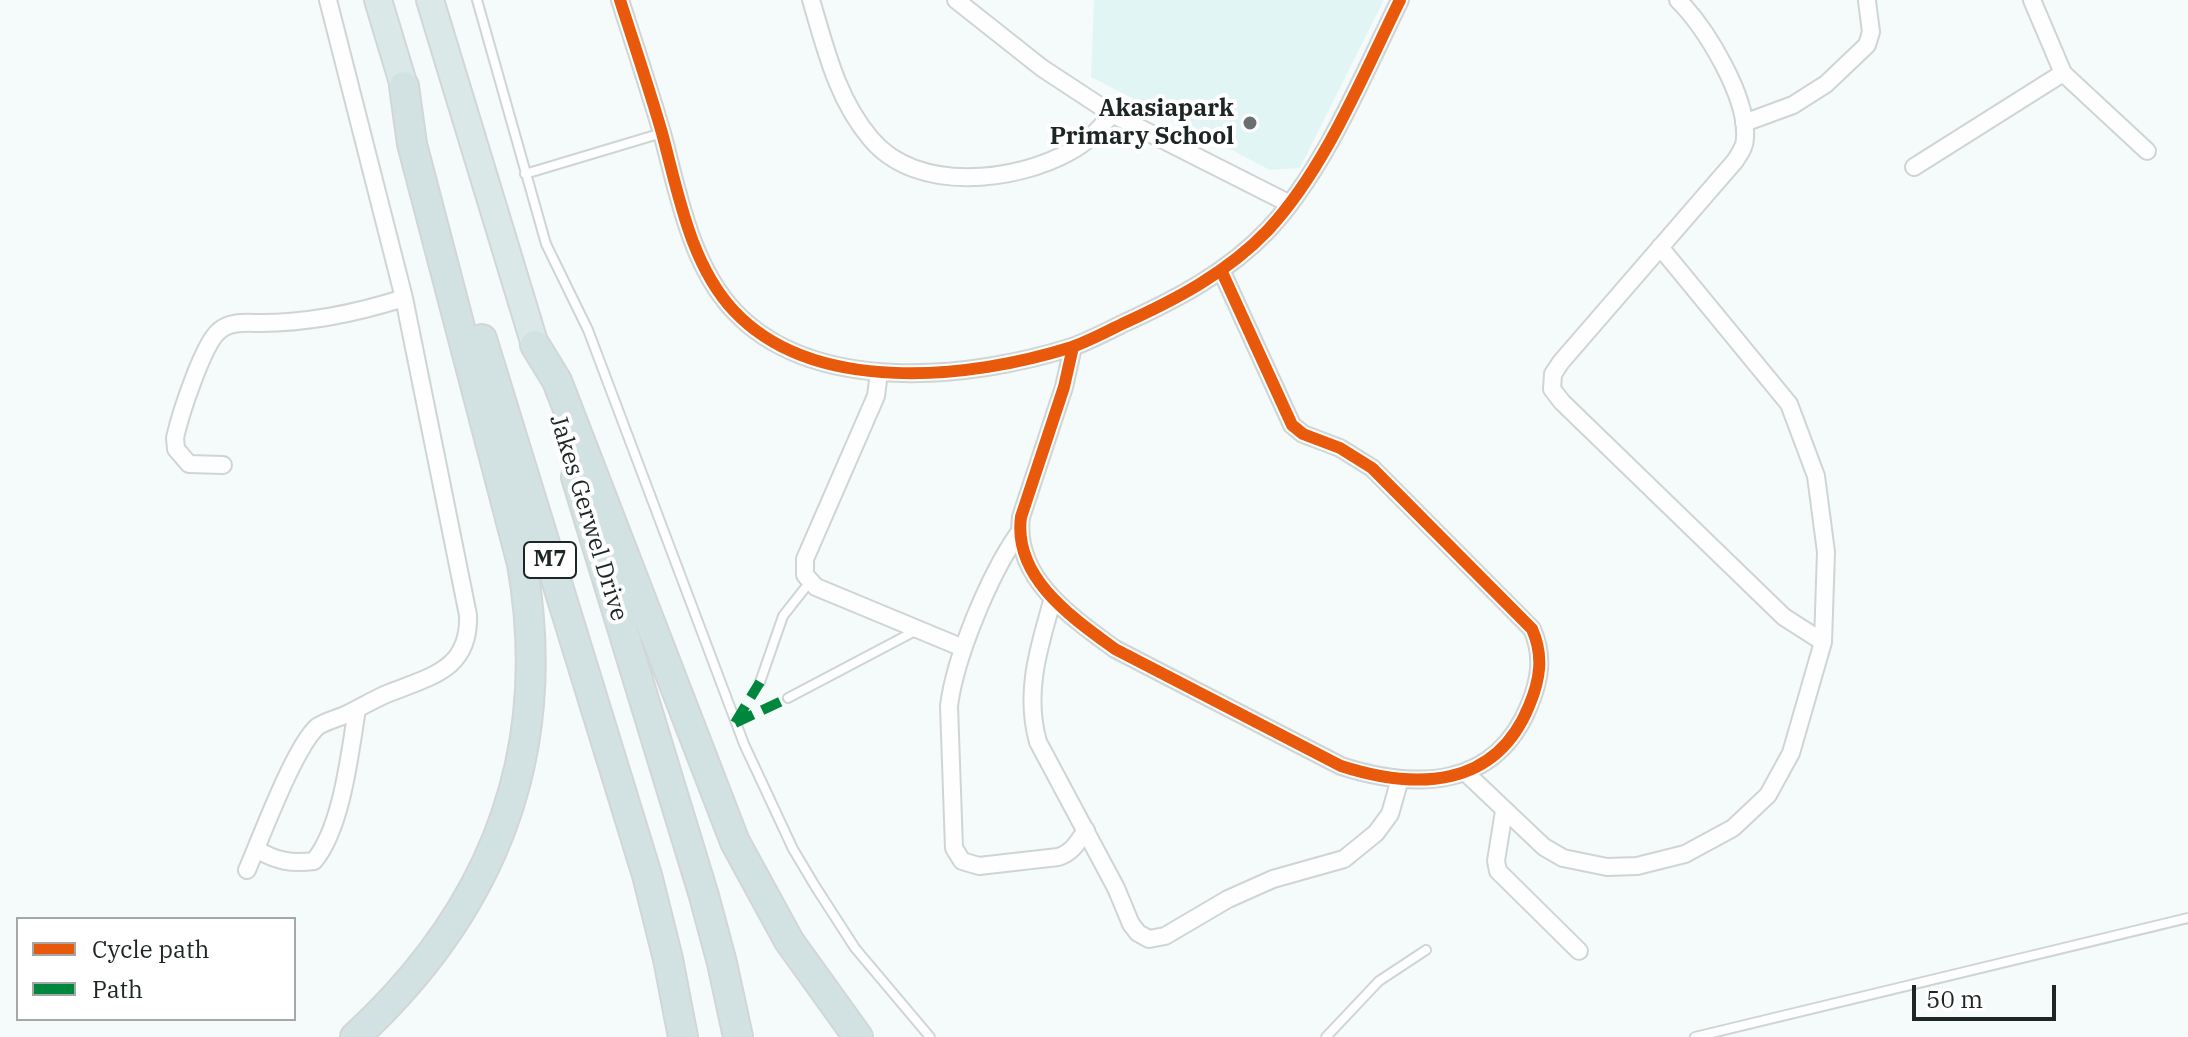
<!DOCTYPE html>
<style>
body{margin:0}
#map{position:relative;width:2188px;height:1037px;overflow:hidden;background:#f5fbfb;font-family:"IBM Plex Serif",serif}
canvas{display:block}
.legend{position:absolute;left:16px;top:917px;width:280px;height:104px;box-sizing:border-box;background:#fff;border:2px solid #a5a8a8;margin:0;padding:10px 14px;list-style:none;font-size:24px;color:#1d2525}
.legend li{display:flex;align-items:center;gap:16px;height:40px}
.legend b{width:40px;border:2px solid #a5a8a8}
.scale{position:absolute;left:1912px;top:985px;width:144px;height:36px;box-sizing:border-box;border:4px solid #1d2525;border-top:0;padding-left:10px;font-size:24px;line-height:28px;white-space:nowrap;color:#1d2525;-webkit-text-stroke:6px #fff;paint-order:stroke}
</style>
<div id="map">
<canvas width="2188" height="1037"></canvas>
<ul class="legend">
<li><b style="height:10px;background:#e8590c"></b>Cycle path</li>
<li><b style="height:10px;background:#00873e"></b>Path</li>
</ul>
<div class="scale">50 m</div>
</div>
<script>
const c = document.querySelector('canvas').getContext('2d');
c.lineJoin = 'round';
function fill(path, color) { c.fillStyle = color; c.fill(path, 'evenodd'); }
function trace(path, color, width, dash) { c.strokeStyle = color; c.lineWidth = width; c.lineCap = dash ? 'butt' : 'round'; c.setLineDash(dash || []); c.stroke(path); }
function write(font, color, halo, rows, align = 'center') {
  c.font = font + ' "IBM Plex Serif",serif'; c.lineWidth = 8; c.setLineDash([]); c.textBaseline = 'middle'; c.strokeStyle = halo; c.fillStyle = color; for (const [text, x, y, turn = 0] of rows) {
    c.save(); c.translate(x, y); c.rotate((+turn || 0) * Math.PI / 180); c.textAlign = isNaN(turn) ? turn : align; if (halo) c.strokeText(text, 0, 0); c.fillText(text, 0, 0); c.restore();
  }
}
fill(new Path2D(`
 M1094 0H1384L1300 168 1270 170 1091 77Z`), '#e2f5f5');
const service = new Path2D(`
 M477 0 546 244 588 330 744 744 793 849 815 886 855 948 930 1037
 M525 174 662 133
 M760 682 783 616 809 583
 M788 698 917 630
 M1326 1037 1379 981 1426 950
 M1695 1037 2188 918`);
const minor = new Path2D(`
 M620 0C634 44 649 88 662 133 678 192 690 264 734 311 814 396 971 379 1072 347 1089 341 1106 332 1122 324 1175 300 1227 273 1268 230 1325 169 1363 75 1400 0
 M811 0C826 50 837 99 871 139 917 194 1016 182 1071 151 1088 142 1100 128 1112 114
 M956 0 1042 68 1112 114 1290 204
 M1678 0C1706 28 1748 97 1745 138 1745 147 1740 153 1735 161L1561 362 1553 374 1552 389 1562 402 1784 617 1823 642
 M2032 0 2063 73 2147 151
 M1744 123 1793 105 1826 84 1867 45 1871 32 1867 1
 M1914 167 2063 73
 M1073 347 1064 387 1021 517C1013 577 1071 617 1115 649L1341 766C1416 790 1495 789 1529 706 1540 680 1544 656 1532 629L1372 468 1340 448 1303 434 1292 425 1221 270
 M879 372 876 396 805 559V575L816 587 963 648
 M223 465 189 464 176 449 175 438C180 415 203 344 219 331 230 321 246 323 260 323 310 323 357 313 404 298
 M1018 534C990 574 955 657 949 706L954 848 962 861 979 866 1058 857C1072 853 1078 842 1086 830
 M1053 598C1039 647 1024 692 1038 742L1116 888 1131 924 1138 933 1149 939 1165 936 1228 899 1273 879 1344 859 1376 833 1390 814 1400 779
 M1466 773 1544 847 1563 858 1607 867 1637 866 1685 854 1733 828 1768 795 1791 753 1823 642 1826 552 1816 476 1789 404 1660 247
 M1504 811 1496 861 1498 871 1579 951
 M256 849C276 861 291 864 314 861 342 828 350 752 357 709
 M247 870C261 838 294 748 317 727 325 721 336 719 345 715 360 708 374 699 389 693 432 676 470 669 468 615L404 298 328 0`);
const trunk = new Path2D(`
 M378 0 404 86
 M430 0 535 345`);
const motorway = new Path2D(`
 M482 339 647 875 668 959 683 1037
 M535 345 557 381 735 842 789 941 858 1037
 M576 477 704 896 722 963 738 1037
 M355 1037C494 909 555 752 522 564L412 144 404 86`);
trace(service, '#cfd5d5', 12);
trace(minor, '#cfd5d5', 20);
trace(trunk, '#d2d6d6', 30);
trace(motorway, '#d2d6d6', 32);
trace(service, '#fefefe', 8);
trace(minor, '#fefefe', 16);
trace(trunk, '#dae8e8', 26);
trace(motorway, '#d2e2e2', 28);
trace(new Path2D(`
 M735 723 788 698
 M735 723 760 682`), '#00873e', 10, [20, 10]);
trace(new Path2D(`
 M620 0C634 44 649 88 662 133 678 192 690 264 734 311 814 396 971 379 1072 347 1089 341 1106 332 1122 324 1175 300 1227 273 1268 230 1325 169 1363 75 1400 0
 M1073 347 1064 387 1021 517C1013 577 1071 617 1115 649L1341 766C1416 790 1495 789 1529 706 1540 680 1544 656 1532 629L1372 468 1340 448 1303 434 1292 425 1221 270`), '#e8590c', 12);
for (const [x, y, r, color] of [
 [1250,123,8,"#697070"]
]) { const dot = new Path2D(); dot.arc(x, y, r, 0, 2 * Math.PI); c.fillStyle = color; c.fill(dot); trace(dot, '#fff', 3); }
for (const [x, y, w] of [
 [550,560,52]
]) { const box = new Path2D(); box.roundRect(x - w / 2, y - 18, w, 36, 6); c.fillStyle = '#fff'; c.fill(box); trace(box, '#1d2525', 2); }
write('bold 22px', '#1d2525', null, [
 ["M7",550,560]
]);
write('bold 24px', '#1d2525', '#fff', [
 ["Akasiapark",1234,109],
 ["Primary School",1234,137]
], 'right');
write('24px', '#1d2525', '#fff', [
 ["Jakes Gerwel Drive",588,518,73]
]);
</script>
